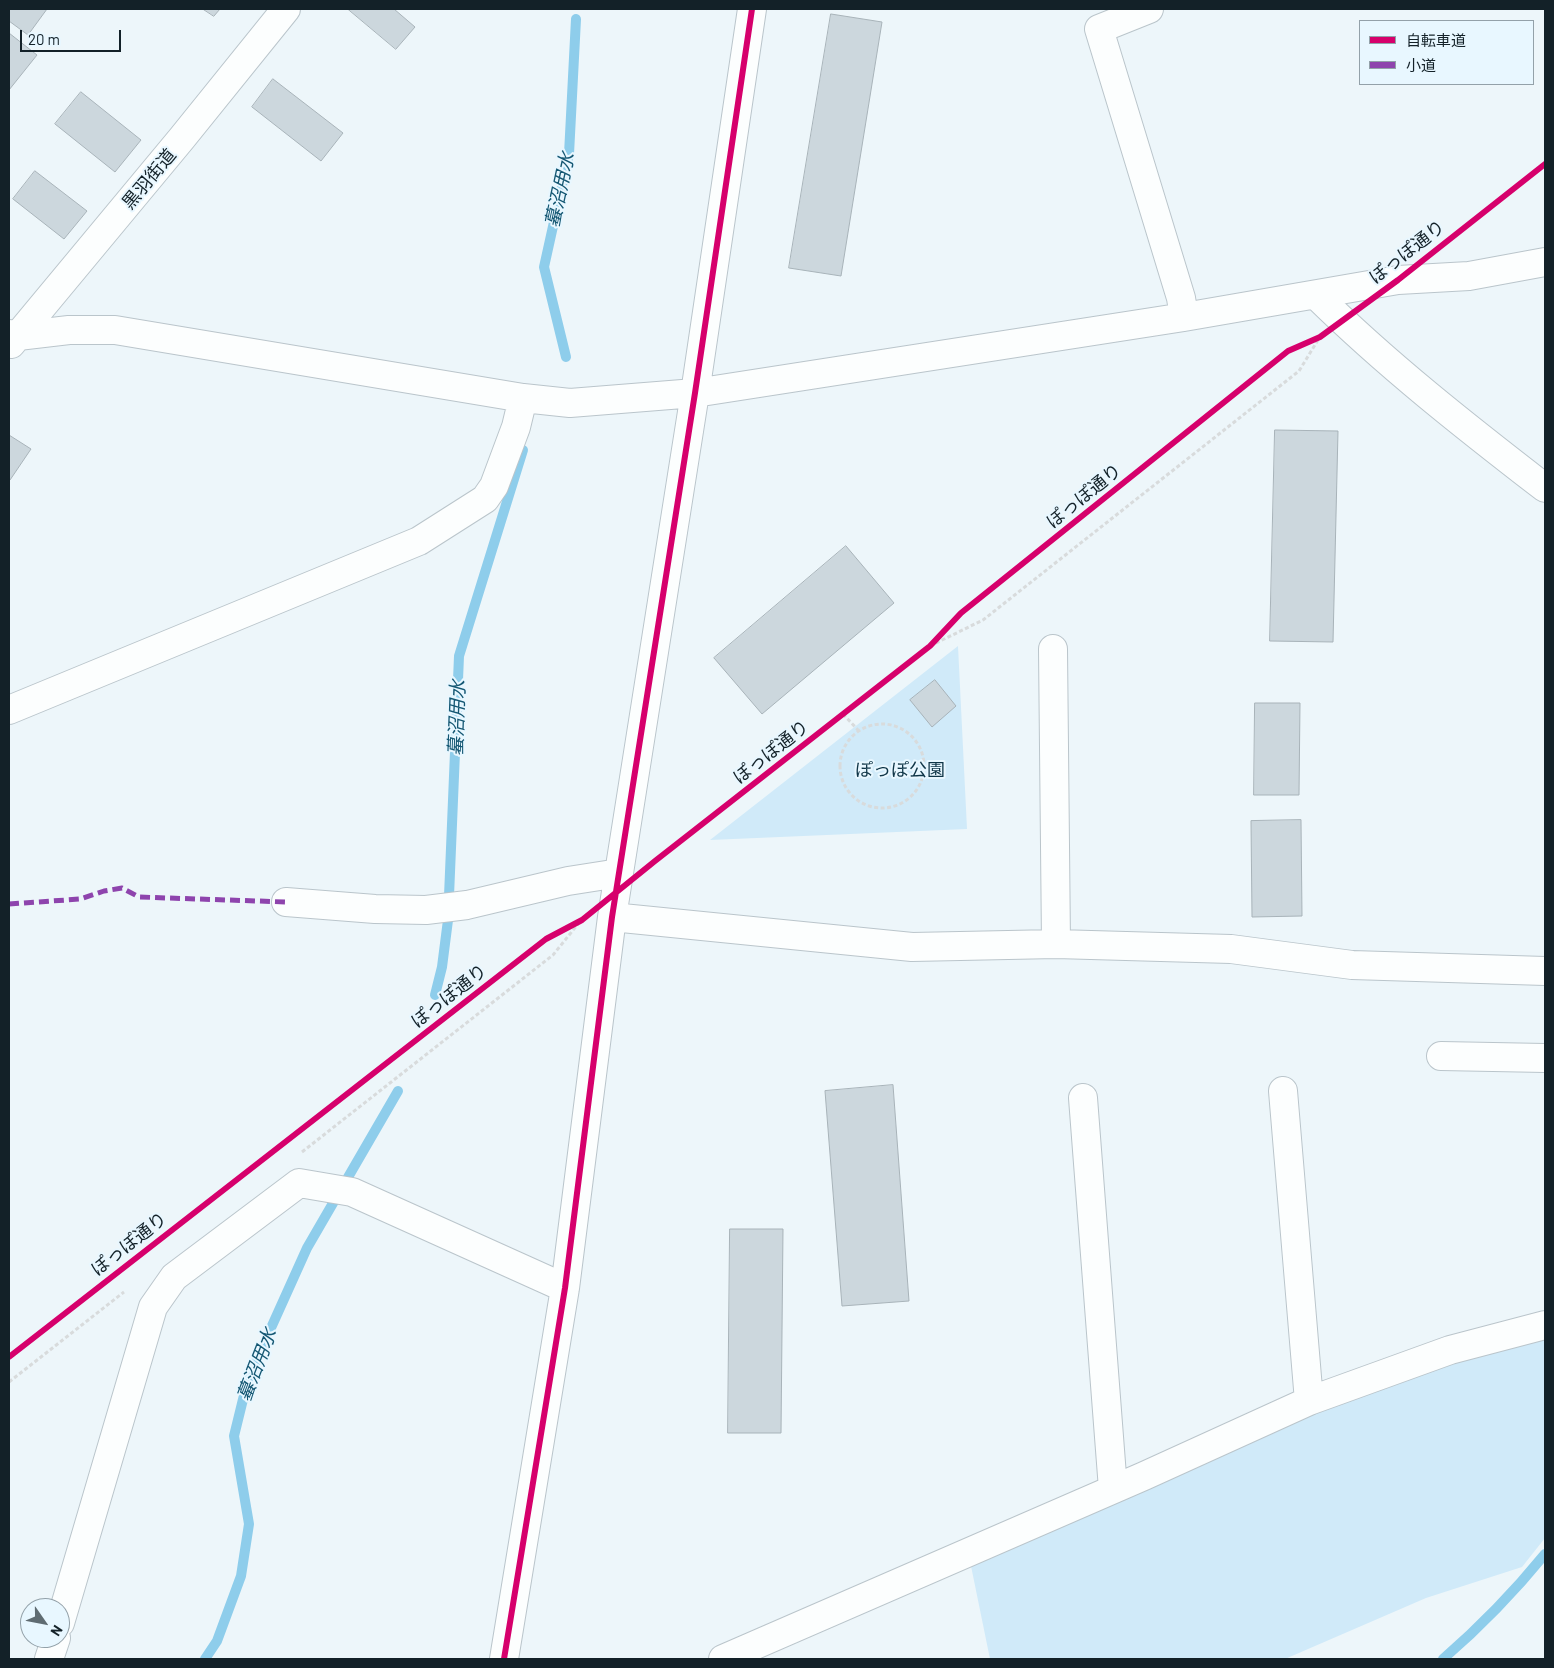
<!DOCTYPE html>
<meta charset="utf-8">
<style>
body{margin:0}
#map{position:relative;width:1554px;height:1668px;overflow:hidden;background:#edf6fa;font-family:Barlow,"Noto Sans JP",sans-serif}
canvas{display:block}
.frame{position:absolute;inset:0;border:10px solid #132128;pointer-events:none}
.legend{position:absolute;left:1359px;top:20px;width:175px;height:65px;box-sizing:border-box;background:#e8f7ff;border:1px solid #93a1a9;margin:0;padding:6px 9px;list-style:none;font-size:15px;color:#132128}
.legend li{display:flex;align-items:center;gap:10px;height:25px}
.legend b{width:25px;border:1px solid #93a1a9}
.north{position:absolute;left:20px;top:1598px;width:50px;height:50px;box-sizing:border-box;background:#e8f7ff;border:1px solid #93a1a9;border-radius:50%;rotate:123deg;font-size:14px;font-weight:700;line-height:20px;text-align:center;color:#132128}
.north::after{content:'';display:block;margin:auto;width:18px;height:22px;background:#5f6c72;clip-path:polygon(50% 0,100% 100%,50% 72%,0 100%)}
.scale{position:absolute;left:20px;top:30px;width:101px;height:22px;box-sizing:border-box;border:2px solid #132128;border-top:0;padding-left:6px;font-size:15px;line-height:18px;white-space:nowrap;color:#132128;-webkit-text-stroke:4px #e8f7ff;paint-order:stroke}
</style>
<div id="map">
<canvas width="1554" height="1668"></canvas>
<div class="frame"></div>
<ul class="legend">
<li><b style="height:6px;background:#d6006c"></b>自転車道</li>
<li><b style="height:6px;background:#8e44ad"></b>小道</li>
</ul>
<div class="north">N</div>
<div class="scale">20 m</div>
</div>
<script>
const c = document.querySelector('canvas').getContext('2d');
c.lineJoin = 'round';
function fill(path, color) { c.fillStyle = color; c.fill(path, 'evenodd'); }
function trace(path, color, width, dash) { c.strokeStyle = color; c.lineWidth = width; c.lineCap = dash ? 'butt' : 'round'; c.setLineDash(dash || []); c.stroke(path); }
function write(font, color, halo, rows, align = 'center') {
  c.font = font + ' Barlow,"Noto Sans JP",sans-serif'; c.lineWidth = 4; c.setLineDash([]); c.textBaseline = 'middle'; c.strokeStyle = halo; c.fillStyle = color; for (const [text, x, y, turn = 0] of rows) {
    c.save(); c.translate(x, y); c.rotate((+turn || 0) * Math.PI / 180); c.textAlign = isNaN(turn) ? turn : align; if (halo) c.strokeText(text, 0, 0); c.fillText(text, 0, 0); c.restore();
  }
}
fill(new Path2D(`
 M958 646 967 829 710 840Z
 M1545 1337V1538L1522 1567 1426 1598 1285 1659H990L971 1566 1314 1411 1459 1360Z`), '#d0eaf9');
trace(new Path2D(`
 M566 357 544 267 569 154 576 19
 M435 995 442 967 448 920 459 656 523 450
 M205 1659 217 1641 241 1576 249 1524 234 1436 248 1379 307 1248 398 1091
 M1443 1659C1480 1627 1514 1592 1545 1554`), '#8ecdeb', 10);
const building = new Path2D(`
 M9 9H47L28 35 9 21Z
 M203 9H220L214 16Z
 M348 9H394L415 27 396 49Z
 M831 14 882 22 841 276 789 268Z
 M9 33 37 55 9 90Z
 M273 79 343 133 321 161 252 107Z
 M81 92 141 140 115 172 55 124Z
 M35 171 87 211 64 239 13 199Z
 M1275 430 1338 431 1333 642 1270 641Z
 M9 435 31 449 10 480 9 479Z
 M846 546 894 603 762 714 714 658Z
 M935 680 956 706 932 727 910 700Z
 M1255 703H1300L1299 795H1254Z
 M1301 820 1302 916 1252 917 1251 821Z
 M893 1085 909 1301 842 1306 825 1091Z
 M730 1229H783L781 1433H728Z`);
fill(building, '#ccd7dd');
trace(building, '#a8b3b9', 1);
const minor = new Path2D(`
 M1149 9 1099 29 1181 298 1184 317
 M1316 295C1387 365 1466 427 1545 488
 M9 334 18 336 69 330H115L523 398 570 403 695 393 1184 317 1398 280 1469 276 1545 262
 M11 344 182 138 286 9
 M1053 649 1056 944
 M9 710 419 541 485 499 494 486 516 427 523 398
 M286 902 375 909 426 910 467 905 568 881 619 873
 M612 917 912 947 1056 944 1231 949 1352 965 1545 971
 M1441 1056 1545 1058
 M1283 1091 1309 1401
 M1083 1098 1113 1489
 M60 1623 153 1307 174 1277 299 1183 352 1192 565 1288
 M49 1659 56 1638
 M504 1659 565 1288 612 917 695 393 752 9
 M723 1659 1144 1476 1309 1401 1450 1350 1545 1325`);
trace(minor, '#bac5cb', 30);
trace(new Path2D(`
 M930 646 983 620 1299 371 1318 340
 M843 714 859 731
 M840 766a42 42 0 1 1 84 0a42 42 0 1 1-84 0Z
 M302 1152 553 955 578 924
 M9 1382 124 1292`), '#d8dbdc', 3, [4, 2.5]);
trace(minor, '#fcfefe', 28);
trace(new Path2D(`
 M9 904 80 899 104 891 122 888 139 897 286 902`), '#8e44ad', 5, [10, 5]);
trace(new Path2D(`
 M9 1357 546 939 582 920 655 861 930 646 961 613 1288 351 1320 337 1398 280 1545 164
 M504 1659 565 1288 612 917 695 393 752 9`), '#d6006c', 6);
write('18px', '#132128', '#e8f7ff', [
 ["黒羽街道",149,179,-50],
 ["ぽっぽ通り",1407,252,-38],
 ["ぽっぽ通り",1084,496,-39],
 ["ぽっぽ通り",771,752,-38],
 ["ぽっぽ通り",449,996,-38],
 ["ぽっぽ通り",129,1244,-38]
]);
write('18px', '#0f3547', '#e8f7ff', [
 ["ぽっぽ公園",900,770]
]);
write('italic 19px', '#145773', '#e8f7ff', [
 ["蟇沼用水",560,190,-78],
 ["蟇沼用水",457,718,-88],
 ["蟇沼用水",257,1365,-69]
]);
</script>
